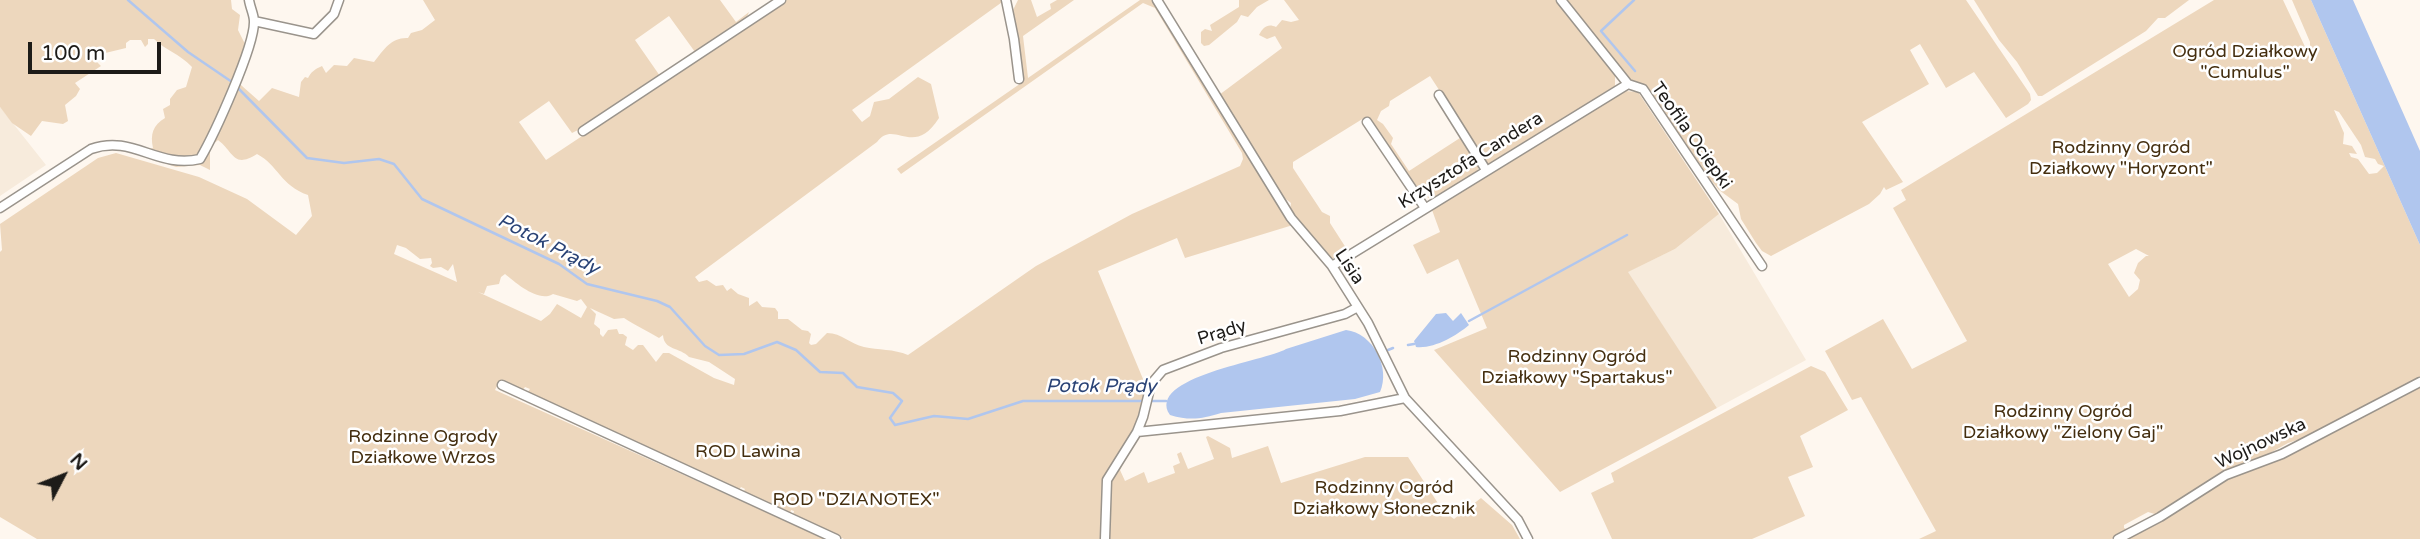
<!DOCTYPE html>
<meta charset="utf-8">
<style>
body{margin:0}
#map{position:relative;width:2420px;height:539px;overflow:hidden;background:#fef7ef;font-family:"Varela Round",sans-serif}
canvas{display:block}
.north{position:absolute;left:28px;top:441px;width:70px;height:70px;-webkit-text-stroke:5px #fff;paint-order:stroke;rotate:48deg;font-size:19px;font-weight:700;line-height:28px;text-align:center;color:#1d1b18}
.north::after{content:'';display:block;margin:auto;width:24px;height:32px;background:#1d1b18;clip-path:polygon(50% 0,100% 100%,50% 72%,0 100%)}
.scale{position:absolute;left:28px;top:42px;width:133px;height:32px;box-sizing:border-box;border:4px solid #1d1b18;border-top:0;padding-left:9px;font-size:21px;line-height:24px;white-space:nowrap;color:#1d1b18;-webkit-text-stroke:5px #fff;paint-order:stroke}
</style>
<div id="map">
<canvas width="2420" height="539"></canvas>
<div class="north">N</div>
<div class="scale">100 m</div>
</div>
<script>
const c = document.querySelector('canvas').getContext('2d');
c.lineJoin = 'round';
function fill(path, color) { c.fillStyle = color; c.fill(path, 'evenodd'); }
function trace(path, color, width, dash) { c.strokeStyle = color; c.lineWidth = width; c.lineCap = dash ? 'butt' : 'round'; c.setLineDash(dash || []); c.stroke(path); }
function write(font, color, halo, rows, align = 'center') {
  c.font = font + ' "Varela Round",sans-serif'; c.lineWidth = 5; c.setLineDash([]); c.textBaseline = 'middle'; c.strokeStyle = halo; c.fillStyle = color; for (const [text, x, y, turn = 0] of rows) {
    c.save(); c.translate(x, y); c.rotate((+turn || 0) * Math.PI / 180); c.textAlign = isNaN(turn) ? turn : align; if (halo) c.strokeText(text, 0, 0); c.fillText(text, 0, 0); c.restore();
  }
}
fill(new Path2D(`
 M0 107 46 165 0 196Z
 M1719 214 1806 360 1717 408 1627 272 1675 249Z`), '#f7ebdc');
fill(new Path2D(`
 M0 0H231L232 9 240 15 238 30 245 44 243 55 233 78 259 101 272 88 299 97 301 82 305 77 308 78C311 72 315 69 322 66L326 73 334 65 347 66 354 58 374 62C384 49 392 37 408 38L411 33 422 30 435 20 423 0H720L736 22 749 12 745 22 695 52 669 16 635 40 660 76 684 61 586 126 572 133 549 101 519 122 546 160 787 0H1005L852 110 862 122 870 116 874 102 889 99 918 77 931 84 939 118C913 159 894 118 877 142L695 277 699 282 707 280 716 286 723 285 727 291 731 288 738 294 749 298V306L757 301 762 307 775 308 778 312V319H788L802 330 808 331 811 334 809 343 811 345 816 344 827 333C842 333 850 344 864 347 878 350 894 349 908 355L1036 266 1132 214 1240 166 1243 159 1242 153 1155 8 1143 3 901 174 897 169 1024 81 1013 10 1018 0H1031L1037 17 1051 9 1050 4 1057 0H1074L1023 36 1028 78 1140 0H1153L1286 217V221L1293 225 1185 258 1177 238 1098 271 1148 391 1131 447 1120 470 1125 481 1144 472 1148 483 1175 473 1173 466 1180 463 1177 454 1181 452 1188 469 1214 459 1206 437 1208 436 1230 448 1232 458 1268 446 1281 483 1365 457H1408L1443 511 1454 519 1481 498 1512 525 1520 539H1110L1107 478 1103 539H844L793 515 794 511 791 510 790 514 743 493 745 489 741 487 738 491 526 394 530 389 525 387 522 391 499 382 495 390 826 539H37L0 517V252L2 250 0 224 98 158 116 153 199 177 247 199 296 235 312 216 308 195C281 186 278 165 257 154 233 169 234 152 218 140L210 147V170L200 165 176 167 148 157 147 150 153 148C150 134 153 125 165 118L163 109 170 105V99L177 90 186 87 192 67C180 54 165 50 154 39H148V44L145 47 141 40H130L126 43V48L97 55 95 60 101 66 75 83 80 89 76 96 65 105 68 121 63 124 42 121 31 136 12 123 0 107ZM397 245 406 248 420 259 431 258 432 263 430 266 433 268 441 267 448 271 453 264 457 282 394 254ZM505 274C516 283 539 303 553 294L577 301 581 299 587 307 581 318 557 304 550 314 541 321 478 292 484 294 487 286 499 284 501 277ZM590 308 614 319 624 318C634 325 648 331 659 338L663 335C664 351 680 347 689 357L709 362 735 379 734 385 714 378 669 353H663L656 362 643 345H638L633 350 625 345 627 337 623 334H619L617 329 608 330 603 337 600 334V329L594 324 596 314Z
 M1239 0H1269L1257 7 1248 17 1241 15 1237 22 1209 45 1204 46 1201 43V32L1205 29 1212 31 1210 25 1239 7Z
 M1284 0H1556L1615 74V86L1488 165 1430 76 1390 101 1389 106 1381 111 1377 120 1383 124 1393 138 1391 144 1409 171 1463 136 1479 166 1477 172 1438 196 1428 198 1423 188 1420 191 1369 121 1364 118 1293 162V168L1322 212 1330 216V223L1348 251 1337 258H1330L1290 210 1291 203 1279 194 1219 95 1282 48 1275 36 1267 39 1259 35C1263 27 1268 23 1276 27L1282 20 1291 22 1299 20Z
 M1566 0H1966L2030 94 2031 100 2028 104 2006 118 1974 72 1946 88 1920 44 1910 50 1929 84 1862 122 1903 182 1886 190 1884 187 1880 194 1869 204 1771 256 1762 251 1756 243 1741 219 1738 204 1719 190 1703 171 1653 96 1644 86 1628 78Z
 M1974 0H2189L2165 18H2158L2146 31 2042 96H2038L2017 62 1999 40Z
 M2214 0H2283L2307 51 2310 47V42L2292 0H2311L2420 245V379L2316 434 2288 443 2261 458 2228 470 2158 515 2148 512 2124 525V528L2128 530 2111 539H1919L1936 531 1861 397 1852 400 1825 351 1883 319 1912 369 1967 341 1893 208 1906 200 1901 190ZM2334 110 2339 112 2361 145 2365 157 2375 159 2378 164 2384 166 2377 173 2369 174 2358 159 2351 157 2349 153 2357 154 2352 146 2343 144 2344 133ZM2136 249 2149 256H2146L2138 263 2134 273 2140 280 2138 289 2129 297 2108 264Z
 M1625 91 1638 92 1719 214 1675 249 1628 272 1717 408 1560 492 1434 350 1487 328 1458 259 1427 274 1413 245 1440 232 1432 210Z
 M1811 366 1825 372 1848 410 1800 436 1813 467 1788 477 1805 516 1752 539H1612L1591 493 1614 482 1611 473Z
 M2420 384V539H2122L2212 486Z`), '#edd7bd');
fill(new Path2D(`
 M2311 0H2353L2420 151V245Z
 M1446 313 1453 321 1461 313 1469 325C1456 336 1434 349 1416 347L1414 341 1436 314Z
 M1346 330C1373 333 1391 368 1380 392L1355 399 1221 413C1202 419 1190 421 1170 415 1145 377 1266 361 1286 349Z`), '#b0c6ee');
trace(new Path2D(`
 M128 0 188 52 232 82
 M1634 0 1601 31 1635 71
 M237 87 307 158 344 163 379 159 394 164 422 199 559 264 587 284 657 301 670 307 705 346 719 355 744 354 777 342 796 350 820 372 843 373 857 387 893 393 902 401 890 418 895 425 934 416 968 419 1023 401H1144
 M1469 321 1627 235
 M1408 345 1414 344
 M1388 350 1393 348
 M1150 401H1166`), '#b0c6ee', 2.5);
const street = new Path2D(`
 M1006 0 1014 39 1019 79
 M1157 0 1291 218 1332 266 1368 323 1405 398 1518 520 1528 539
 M1561 0 1628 84 1643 89 1762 266
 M254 21 314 34 334 14 339 0
 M1439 95 1486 170
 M1367 122 1425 208
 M583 131 781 0
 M0 208 91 149C133 134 157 169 200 159 214 135 255 46 254 21 254 15 250 7 249 0
 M1332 266 1628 84
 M502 385 836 539
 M1137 432 1143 417 1151 384 1163 370 1221 348 1345 314 1356 308
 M1105 539 1107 480 1137 432 1340 411 1405 398
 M2118 539 2160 517 2226 475 2282 454 2420 382`);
trace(street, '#9a948c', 11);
trace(street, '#fff', 8);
write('18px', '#442e0f', '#fff', [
 ["Ogród Działkowy",2245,52],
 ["\"Cumulus\"",2245,73],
 ["Rodzinny Ogród",2121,148],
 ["Działkowy \"Horyzont\"",2121,169],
 ["Rodzinny Ogród",1577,357],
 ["Działkowy \"Spartakus\"",1577,378],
 ["Rodzinny Ogród",2063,412],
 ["Działkowy \"Zielony Gaj\"",2063,433],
 ["Rodzinne Ogrody",423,437],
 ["Działkowe Wrzos",423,458],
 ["ROD Lawina",748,452],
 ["Rodzinny Ogród",1384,488],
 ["Działkowy Słonecznik",1384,509],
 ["ROD \"DZIANOTEX\"",856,500]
]);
write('18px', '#1d1b18', '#fff', [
 ["Teofila Ociepki",1691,136,55],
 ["Krzysztofa Candera",1471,161,-32],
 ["Lisia",1349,267,56],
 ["Prądy",1222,333,-17],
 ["Wojnowska",2261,444,-25]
]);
write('italic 19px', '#2a4376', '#fff', [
 ["Potok Prądy",548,245,27],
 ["Potok Prądy",1101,387]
]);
</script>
